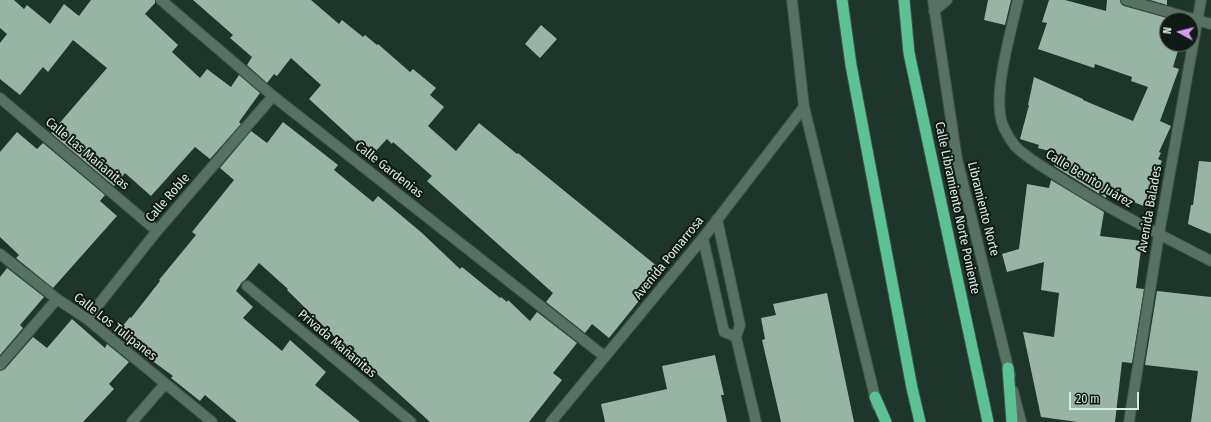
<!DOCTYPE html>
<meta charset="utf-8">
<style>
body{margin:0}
#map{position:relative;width:1211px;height:422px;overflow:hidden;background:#1d352a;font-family:"Fira Sans Condensed",sans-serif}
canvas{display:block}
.north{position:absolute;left:1159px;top:12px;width:40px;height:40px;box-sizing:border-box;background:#101a15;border:1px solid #616d67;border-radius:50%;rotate:277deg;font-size:11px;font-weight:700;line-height:16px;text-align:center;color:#dbe9e1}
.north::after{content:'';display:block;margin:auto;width:14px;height:18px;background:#db99f5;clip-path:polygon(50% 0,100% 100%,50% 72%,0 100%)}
.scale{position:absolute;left:1069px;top:392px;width:70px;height:18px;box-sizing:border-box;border:2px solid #dbe9e1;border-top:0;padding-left:5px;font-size:12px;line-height:14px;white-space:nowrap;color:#dbe9e1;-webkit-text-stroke:3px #101a15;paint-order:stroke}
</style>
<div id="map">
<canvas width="1211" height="422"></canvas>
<div class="north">N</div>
<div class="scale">20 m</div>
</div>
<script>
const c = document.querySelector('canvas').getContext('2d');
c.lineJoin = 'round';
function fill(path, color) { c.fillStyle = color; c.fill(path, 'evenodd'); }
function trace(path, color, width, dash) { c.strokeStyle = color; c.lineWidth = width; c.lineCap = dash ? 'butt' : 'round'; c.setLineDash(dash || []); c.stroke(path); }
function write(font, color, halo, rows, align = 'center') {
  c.font = font + ' "Fira Sans Condensed",sans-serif'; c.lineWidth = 4; c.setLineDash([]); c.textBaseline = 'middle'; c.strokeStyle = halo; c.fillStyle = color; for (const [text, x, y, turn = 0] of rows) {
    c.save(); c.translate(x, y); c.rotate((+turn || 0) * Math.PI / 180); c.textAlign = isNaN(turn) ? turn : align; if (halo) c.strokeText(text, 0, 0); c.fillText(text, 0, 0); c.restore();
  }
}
fill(new Path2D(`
 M0 0H14L24 9 27 5 50 24 64 4 79 16 91 0H155V3L145 14 178 45 172 52 200 78 207 69 231 87 239 75 260 93 239 122 241 124 210 159 195 147 151 196 125 173 114 186 51 133 107 68 73 40 48 72 43 67 20 95 0 79V43L7 34 0 28Z
 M193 0H311L339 24 342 20 363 37 365 35 377 45 378 44 410 72 413 69 436 88 430 95 444 107 428 126 456 151 479 123 517 154 518 153 546 176 663 271 609 338 592 324 585 333 546 302 553 293 427 181 432 176 393 142 392 144 387 139 373 154 357 140 356 142 309 99 321 85 291 58 277 76 274 74 267 83 247 65 252 57 230 38 233 35Z
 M988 0H1011L1005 25 984 20Z
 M1049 0H1065L1106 11 1107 0H1120L1121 4 1124 6 1167 18V44H1180L1173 67 1179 69 1160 121 1171 126 1159 152 1161 153 1158 159 1162 161 1154 179 1157 180 1146 207 1107 191 1106 198 1054 166 1057 153 1038 148 1039 145 1020 139 1029 105H1028L1034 77 1083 99V100L1133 121 1148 87 1131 81 1132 77 1095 64 1094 68 1038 49 1047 23 1042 22Z
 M1150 0H1167V5Z
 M541 25 557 39 540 58 525 44Z
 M283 122 338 165 334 170 373 202 378 196 422 233 460 269 462 267 500 298 501 297 507 302 508 300 530 321 537 312 577 343 553 373 562 380 529 422H430L366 364 364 366 287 290 288 289 259 263 245 280 242 282 236 291 253 307 243 318 282 351 290 340 326 372 315 385 360 422H237L205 395 200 401 171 378 173 376 143 354 142 355 116 334 130 317 131 318 160 281 159 280 196 235 192 232 234 180 220 168 251 131 267 143Z
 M17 132 37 149 43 143 105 195 100 201 117 216 53 288 16 258 19 255 0 237V152Z
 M1199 161 1211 162V234L1188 224 1191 205H1193Z
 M1051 180 1104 212 1100 236 1142 241 1136 288 1144 289 1132 363 1122 362 1115 422H1078L1041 417 1023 332 1054 337 1059 293 1041 290 1044 262 1007 272 1002 254 1019 249 1027 184 1049 188Z
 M7 268 44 297 20 325 23 328 0 355V277Z
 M1157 291 1211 297V422H1191L1198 371 1145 365Z
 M827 293 854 422H781L762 340 765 339 761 318 776 315 773 304Z
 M72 319 105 348 107 344 129 362 109 384 114 389 83 422H0V371L5 369 33 337 47 348Z
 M715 355 724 395H721L727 422H605L601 404 667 389 662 366Z`), '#98b4a5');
const minor = new Path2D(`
 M161 0 273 96 604 356
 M1018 0C1011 32 994 88 1001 119 1003 129 1009 138 1015 146 1027 158 1043 167 1057 176 1106 208 1159 234 1211 261
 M0 98 157 231
 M717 219 740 325 736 337 756 422
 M703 238 724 332 736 337
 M0 254 57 299 87 319 212 422
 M247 286 411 422
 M87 319 157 231 273 96
 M0 365 57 299
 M132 422 165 384
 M551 422 703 238 804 107
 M1129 422 1159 234 1201 0`);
const tertiary = new Path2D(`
 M792 0 804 107 877 405
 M933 0 957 159 1010 375
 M1126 0 1211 24
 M934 11 947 0
 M1013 391 1021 422`);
const trunk = new Path2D(`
 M842 0 851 65 912 388 920 422
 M904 0 909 53 988 422
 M1008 368 1012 422
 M875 397 886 422`);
trace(minor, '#3d5248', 12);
trace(tertiary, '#3d5248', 12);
trace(trunk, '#3d5248', 13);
trace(minor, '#577163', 10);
trace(tertiary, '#577163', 10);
trace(trunk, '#5cc194', 11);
write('13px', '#dbe9e1', '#101a15', [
 ["Calle Las Mañanitas",87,154,40],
 ["Calle Gardenias",389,170,38],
 ["Calle Benito Juárez",1089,179,31],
 ["Calle Roble",168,198,-49],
 ["Calle Libramiento Norte Poniente",957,208,78],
 ["Libramiento Norte",983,209,76],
 ["Avenida Balades",1150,209,-80],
 ["Avenida Pomarrosa",669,258,-51],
 ["Calle Los Tulipanes",115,327,38],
 ["Privada Mañanitas",337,344,40]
]);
</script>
